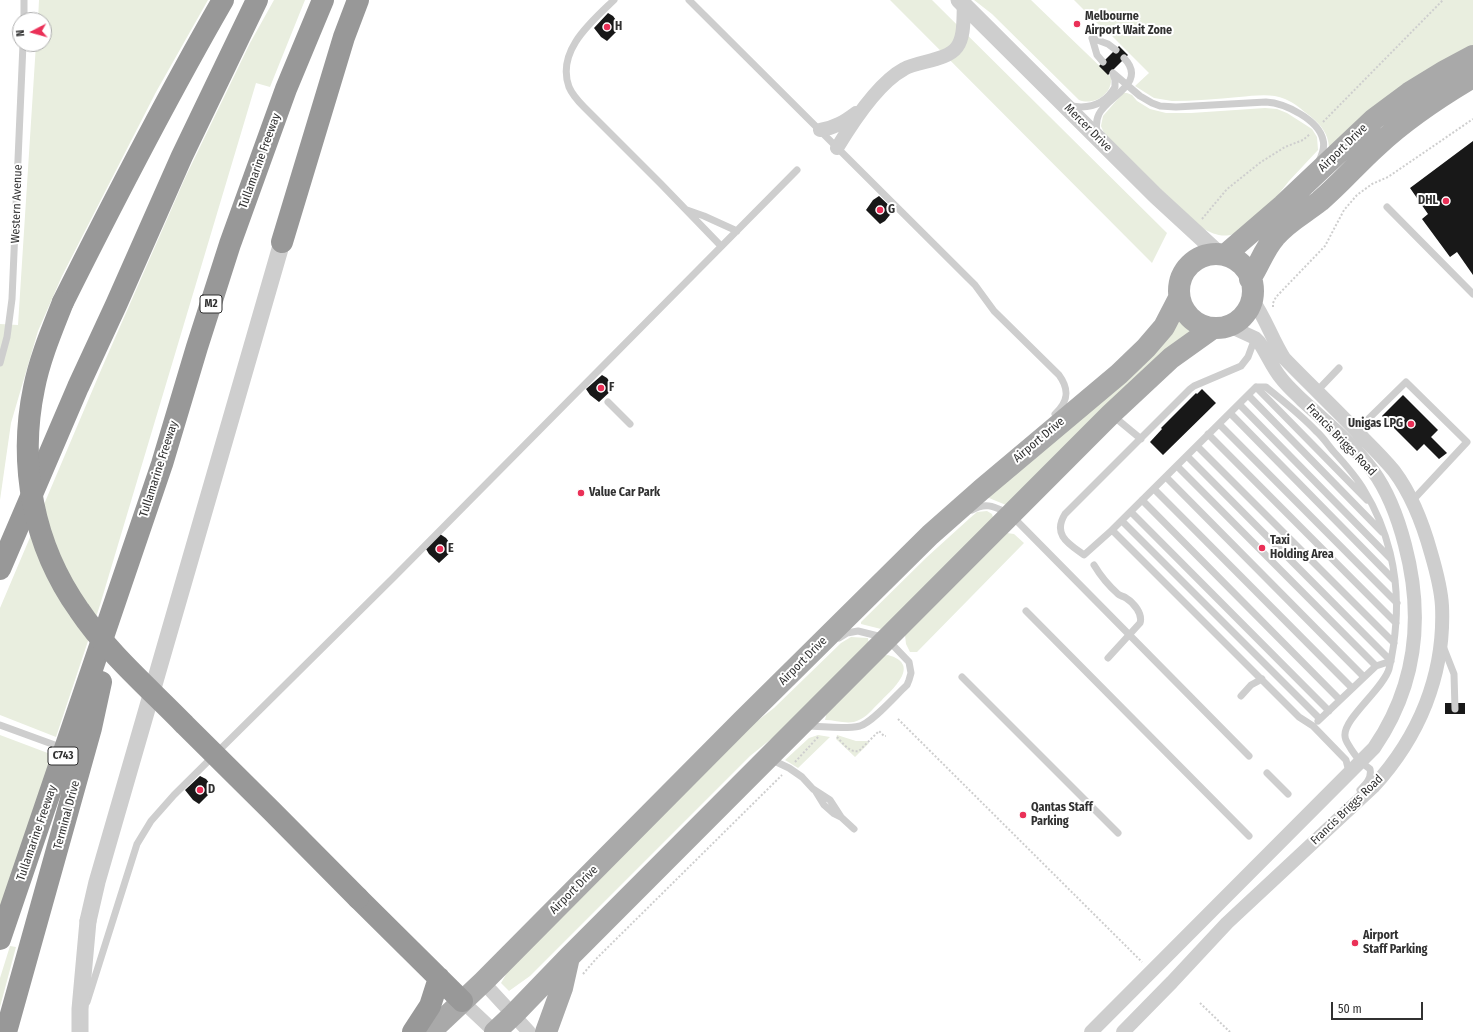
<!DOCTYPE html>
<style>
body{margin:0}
#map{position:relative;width:1473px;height:1032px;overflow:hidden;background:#fff;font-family:"Fira Sans Condensed",sans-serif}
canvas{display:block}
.north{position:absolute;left:12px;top:12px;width:40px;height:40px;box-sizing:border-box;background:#fff;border:1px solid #adadad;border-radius:50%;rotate:264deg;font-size:11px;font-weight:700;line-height:16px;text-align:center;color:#313131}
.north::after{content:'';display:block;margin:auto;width:14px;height:18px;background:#ea3057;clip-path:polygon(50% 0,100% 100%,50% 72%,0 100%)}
.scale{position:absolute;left:1331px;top:1002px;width:92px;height:18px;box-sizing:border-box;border:2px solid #313131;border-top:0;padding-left:5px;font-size:12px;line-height:14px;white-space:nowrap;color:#313131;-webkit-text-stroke:3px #fff;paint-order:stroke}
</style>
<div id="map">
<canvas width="1473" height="1032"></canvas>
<div class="north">N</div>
<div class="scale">50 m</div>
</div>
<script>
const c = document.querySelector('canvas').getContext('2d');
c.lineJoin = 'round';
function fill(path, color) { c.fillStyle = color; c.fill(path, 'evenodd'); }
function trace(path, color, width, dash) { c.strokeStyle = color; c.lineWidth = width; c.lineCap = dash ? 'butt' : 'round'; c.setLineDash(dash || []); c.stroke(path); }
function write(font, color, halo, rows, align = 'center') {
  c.font = font + ' "Fira Sans Condensed",sans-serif'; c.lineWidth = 4; c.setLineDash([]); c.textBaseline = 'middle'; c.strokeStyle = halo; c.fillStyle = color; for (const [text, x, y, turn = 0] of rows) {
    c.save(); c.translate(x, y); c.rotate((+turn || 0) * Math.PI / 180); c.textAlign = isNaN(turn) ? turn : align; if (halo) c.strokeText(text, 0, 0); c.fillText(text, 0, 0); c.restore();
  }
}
fill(new Path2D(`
 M39 0H208L156 92 62 276 38 331 11 423 0 500V324L18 325 36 44H44V20H38Z
 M274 0H305L270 87 256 83 100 605 56 737 0 715V608L101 370 185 178 250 43Z
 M890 0H932L1167 233 1152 263Z
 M974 0H1031L1111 77C1113 94 1094 106 1079 100L992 14Z
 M1074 0H1473V46L1329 147C1328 133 1321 125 1310 116 1302 110 1295 103 1285 99 1271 93 1254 96 1239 97 1217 99 1194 101 1172 101L1154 98 1135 86 1149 73 1109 33H1108L1105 26 1101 27Z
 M1123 93H1127L1132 95 1137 101 1150 109 1166 113H1191L1265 108 1277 109 1287 113 1312 129 1317 137 1318 150 1289 181 1270 205 1234 234C1222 238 1213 234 1202 228L1118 149 1104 133 1101 126 1103 116Z
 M1179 320 1190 332 1006 505 989 498 988 496Z
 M987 511 992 514 994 521 881 629 861 624V622L927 557 970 518 977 512Z
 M1007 533 1014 534 1024 543 917 652H910L906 644 905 635Z
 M851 637 868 638 869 646 791 723 750 756 530 976 509 991 501 983 508 971 747 729 774 708 841 643Z
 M888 655C921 664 894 688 882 700 875 706 869 715 861 719 850 726 837 720 825 720L828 707 881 656Z
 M0 735 53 755 0 913Z
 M818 735 830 737 798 768 785 760 809 738Z
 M837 735 856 741H867L869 743 855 757 836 739Z
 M10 946 16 947 0 1007V978Z`), '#e9eedf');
fill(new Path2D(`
 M608 13 613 16 621 27 607 41 601 37 594 28Z
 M1119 46 1128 55 1108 75 1099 66Z
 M1473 141V275L1457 252 1450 257 1422 219 1428 214 1410 188Z
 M879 196 894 210 885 221 880 224 866 210 873 200Z
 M602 375 607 378 614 388 599 402 590 395 586 389Z
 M1202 389 1216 403 1163 455 1150 442 1162 429 1161 428 1196 393 1197 394Z
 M1403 395 1438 430 1431 437 1447 453 1439 459 1424 444 1417 451 1382 416Z
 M440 534 446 538 454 549 439 563 429 554 426 549Z
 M1445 703H1465V714H1445Z
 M200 776 206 779 214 789 199 804 193 800 185 790Z`), '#181818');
trace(new Path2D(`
 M1323 122 1443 0
 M1202 219 1227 189 1261 162 1285 147 1303 140 1310 134
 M1273 307V303L1276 297 1325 246 1344 210 1357 195 1372 184 1388 177 1473 119
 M898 719 1142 962
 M837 737C843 743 849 753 859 751L879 731 884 736H886
 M795 762 819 736
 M583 974 596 959 782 775
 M1200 1003 1230 1032`), '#cecece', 2, [2, 2]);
trace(new Path2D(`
 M614 0C591 22 556 51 569 87 572 94 578 101 584 107L661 184 721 246
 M689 0 975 285 994 311 1059 375C1070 390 1068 402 1055 414
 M24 20V0
 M1092 38 1097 55 1103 62
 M1092 38 1108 44 1116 50
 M1113 73 1140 96 1152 103 1160 106 1176 107 1266 102C1285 103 1319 120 1323 140 1325 147 1322 155 1319 161
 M1071 106C1089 109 1105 105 1115 87V80L1113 74
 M1097 133C1096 127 1096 120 1099 114 1108 96 1148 83 1124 58
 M1387 207 1473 294
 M687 210 704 216 737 231
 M1255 338 1248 357 1241 366 1194 386 1190 389 1065 514C1052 535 1069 544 1084 555L1112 530 1256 387H1266C1283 401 1301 415 1316 431 1323 437 1328 445 1334 452 1345 464 1356 476 1364 490 1388 529 1399 575 1396 621 1395 636 1393 653 1389 669 1383 689 1343 719 1345 736 1345 741 1349 745 1351 749 1357 758 1361 763 1370 769 1372 778 1366 784 1360 790
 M0 363 7 337 12 299 23 44
 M1256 387 1367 500
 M1317 391 1339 368
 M1248 395 1382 532
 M608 402 630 424
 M1239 404 1391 559
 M1230 413 1395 581
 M1112 415 1141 439
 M1219 424 1397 603
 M1355 432 1406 382 1467 442 1412 501
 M1208 434 1396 623
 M1197 446 1394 643
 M1187 456 1391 661
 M1177 466 1376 666
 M1166 477 1364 677
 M1154 489 1352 688
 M1142 500 1340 700
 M972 510C987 501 996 508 1010 514L1249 756
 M1131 512 1329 711
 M1122 521 1320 719
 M1112 530 1299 717 1313 726 1346 760 1349 772
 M1094 565C1100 575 1109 586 1118 594 1120 596 1123 596 1126 598 1134 603 1143 614 1140 623L1108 658
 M1026 611 1249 836
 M1443 646 1454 674 1455 709
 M962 677 1118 833
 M1241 696 1251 685 1262 679
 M1318 721 1376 666 1391 661
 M0 725 63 748
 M806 726C823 726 843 730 860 726 873 722 896 695 907 685L909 680 911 673 909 662 886 638 858 631 847 633 839 638
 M770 759 789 768 802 777 813 789 830 800 841 817
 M1267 773 1288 794
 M816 792 824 805 833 813 841 817 854 829
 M87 1002 137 844 151 821 174 795 394 577 797 170`), '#cecece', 7);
trace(new Path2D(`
 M820 130C834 128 844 122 856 113
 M837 148C852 123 878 83 904 69 918 61 947 61 957 47 965 36 963 17 964 5
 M483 982 529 1032
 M462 1001 495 1032
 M1091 1032 1374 748C1417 685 1424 617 1405 545 1398 518 1389 493 1373 471 1353 444 1326 422 1302 400 1295 393 1287 386 1281 378 1272 367 1267 354 1259 342L1255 338 1229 326
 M1123 1032 1172 982 1227 923 1373 787C1419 737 1445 675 1442 606 1441 588 1436 570 1431 553 1423 524 1412 495 1394 471 1385 460 1375 450 1365 440 1339 412 1311 386 1284 358 1272 339 1265 317 1252 299`), '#cecece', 14);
trace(new Path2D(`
 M959 0 1156 196 1219 254
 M88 921 97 882 282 242`), '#cecece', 17);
trace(new Path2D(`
 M1179 291a37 37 0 1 1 74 0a37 37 0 1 1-74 0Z
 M1225 255 1283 205 1374 119 1409 93 1445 71 1473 56
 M1250 279C1259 266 1264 249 1275 237 1287 222 1305 213 1320 201 1340 184 1357 164 1377 146 1406 119 1439 97 1473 77
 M430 1032 483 982 742 721 930 535 981 490 1119 374 1146 348 1164 327 1179 298
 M495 1032 513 1015 569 957 1111 414 1171 358 1213 328
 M546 1032 562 988 569 957`), '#a9a9a9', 22);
trace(new Path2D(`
 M282 242 344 37 358 0
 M63 302C114 200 166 99 223 0
 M0 569 78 387 116 305 182 156 257 0
 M358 898 462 1001
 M0 939 162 464 197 347 230 244 286 89 323 0
 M6 1032 91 728 101 682
 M413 1032 430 1006 439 978`), '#989898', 22);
trace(new Path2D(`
 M80 1032V1009L88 921`), '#cecece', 17);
trace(new Path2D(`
 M63 302C52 330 40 358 34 388 18 465 33 545 79 610 108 653 149 688 185 725 243 782 301 840 358 898`), '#989898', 22);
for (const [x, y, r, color] of [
 [1077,24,4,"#ea3057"],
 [607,27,4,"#ea3057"],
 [1446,201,4,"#ea3057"],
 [880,210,4,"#ea3057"],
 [601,388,4,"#ea3057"],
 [1411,424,4,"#ea3057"],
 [581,493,4,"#ea3057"],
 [1262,548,4,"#ea3057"],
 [440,549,4,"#ea3057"],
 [200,790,4,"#ea3057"],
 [1023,815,4,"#ea3057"],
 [1355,943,4,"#ea3057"]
]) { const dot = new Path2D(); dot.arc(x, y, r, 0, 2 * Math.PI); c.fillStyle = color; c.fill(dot); trace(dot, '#fff', 1.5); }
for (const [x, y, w] of [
 [211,304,22],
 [63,756,30]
]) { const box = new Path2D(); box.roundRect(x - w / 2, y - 9, w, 18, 3); c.fillStyle = '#fff'; c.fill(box); trace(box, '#313131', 1); }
write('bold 11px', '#313131', null, [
 ["M2",211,304],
 ["C743",63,756]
]);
write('bold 12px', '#313131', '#fff', [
 ["Melbourne",1085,17],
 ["Airport Wait Zone",1085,31],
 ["H",615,27],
 ["DHL",1438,201,"right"],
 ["G",888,210],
 ["F",609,388],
 ["Unigas LPG",1403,424,"right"],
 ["Value Car Park",589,493],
 ["Taxi",1270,541],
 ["Holding Area",1270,555],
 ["E",448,549],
 ["D",208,790],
 ["Qantas Staff",1031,808],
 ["Parking",1031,822],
 ["Airport",1363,936],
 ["Staff Parking",1363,950]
], 'left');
write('12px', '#313131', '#fff', [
 ["Mercer Drive",1088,128,45],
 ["Airport Drive",1343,148,-44],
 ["Tullamarine Freeway",260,161,-70],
 ["Western Avenue",17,204,-88],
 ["Airport Drive",1039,440,-40],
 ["Francis Briggs Road",1341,440,46],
 ["Tullamarine Freeway",159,469,-72],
 ["Airport Drive",803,661,-45],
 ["Francis Briggs Road",1347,810,-44],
 ["Terminal Drive",67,815,-75],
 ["Tullamarine Freeway",37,833,-71],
 ["Airport Drive",574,890,-45]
]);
</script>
